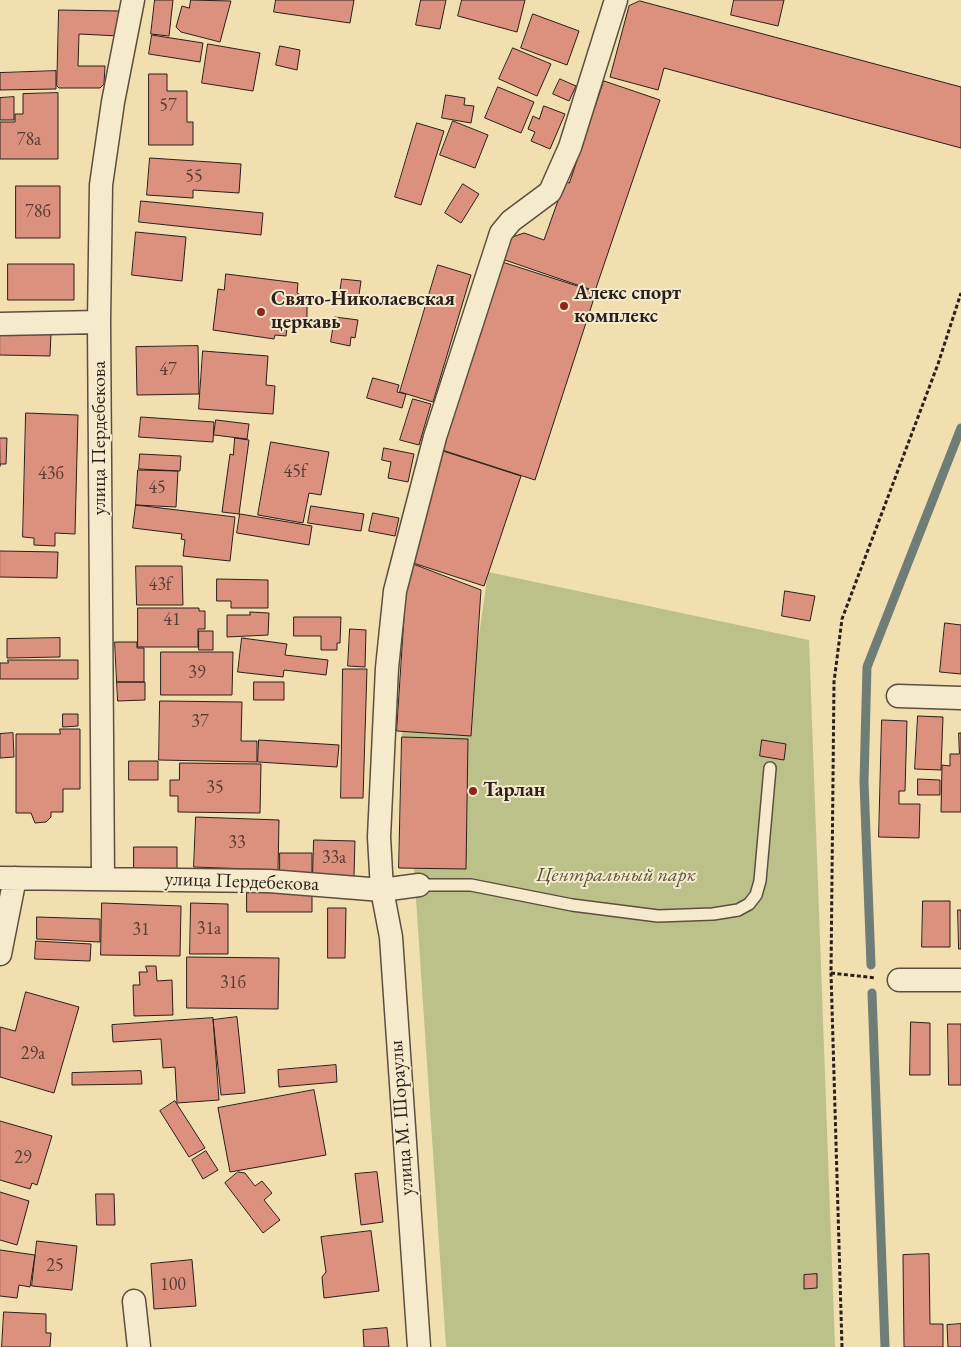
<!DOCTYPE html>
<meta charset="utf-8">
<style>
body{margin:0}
canvas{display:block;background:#f1dfb0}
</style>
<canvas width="961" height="1347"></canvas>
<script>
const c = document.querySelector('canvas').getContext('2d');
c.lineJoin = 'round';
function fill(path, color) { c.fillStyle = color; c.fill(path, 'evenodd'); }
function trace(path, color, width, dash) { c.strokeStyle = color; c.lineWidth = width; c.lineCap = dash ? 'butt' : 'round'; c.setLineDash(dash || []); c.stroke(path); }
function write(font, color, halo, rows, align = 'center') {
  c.font = font + ' "EB Garamond",serif'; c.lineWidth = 4; c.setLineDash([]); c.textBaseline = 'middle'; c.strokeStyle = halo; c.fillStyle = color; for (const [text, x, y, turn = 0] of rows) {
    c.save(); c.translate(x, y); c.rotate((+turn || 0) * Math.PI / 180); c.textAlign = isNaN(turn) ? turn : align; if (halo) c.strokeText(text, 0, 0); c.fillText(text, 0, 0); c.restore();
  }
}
fill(new Path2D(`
 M488 572 809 640 835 1347H446L414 869 402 732 466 728Z`), '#bcc18a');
trace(new Path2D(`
 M871 965 864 782 867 667 961 428
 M872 993 885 1347`), '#6f7d77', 9);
const building = new Path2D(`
 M155 0H173L169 36 151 34Z
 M191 0 231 1 220 42 181 32 176 27 182 6 189 8Z
 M276 0H354L350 23 274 12Z
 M421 0H446L440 29 416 25Z
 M462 0H525L517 32 458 16Z
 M734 0H784L778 26 731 15Z
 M640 1 961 87V148L664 68 658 90 610 77 629 6Z
 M59 10 120 11 119 36 79 34 78 66H105L104 84 100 88H59L57 86Z
 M533 14 579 31 567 65 521 48Z
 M152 35 203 43 200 62 149 54Z
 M208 44 260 53 253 91 202 83Z
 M280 46 300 50 297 70 276 65Z
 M513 48 551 64 537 96 499 79Z
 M56 71V89L0 90V73Z
 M149 74H167V91H187V122H193V145H149Z
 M560 79 576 86 569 101 553 94Z
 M604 81 660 100 595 291 502 259 509 238 524 233 544 240 565 181 569 183Z
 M498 87 534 102 521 133 485 118Z
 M58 93V159H0V122H15V114H23V94Z
 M446 95 465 98 464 105 474 106 471 123 442 118Z
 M14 97V120H0V98Z
 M544 106 565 114 550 149 531 141 535 132 528 129 533 116 539 119Z
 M453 121 488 135 475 168 440 155Z
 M417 123 444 131 421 205 395 197Z
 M150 158 241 164 239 193 193 190V198L147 195Z
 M463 184 479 194 461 223 445 213Z
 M16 186H60V238H16Z
 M141 201 263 213 261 235 139 222Z
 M136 232 186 237 182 281 132 275Z
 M499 261 596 292 535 480 439 449Z
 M8 264H74V300H8Z
 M438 265 471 275 433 402 400 392Z
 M226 274 298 283 297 293 304 297 307 304V320L296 329 287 328 286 336 275 335 274 339 213 330 218 289 224 290Z
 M342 279 361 281 358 302 339 300Z
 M335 317 358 320 355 338 351 337 350 346 331 342Z
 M0 332 51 333 50 356 0 355Z
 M198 346 199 394 137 395 136 347Z
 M203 351 268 356 266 385 275 386 273 414 199 409Z
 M373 378 399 385 397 392 406 394 402 408 367 398Z
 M413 399 431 404 419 445 400 440Z
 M26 413 78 415 75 534 55 533V546L34 545V538L23 537Z
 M141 417 214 422 213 442 139 437Z
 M216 420 249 424 247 439 214 435Z
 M0 438H7L6 464H0V466Z
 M235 438 249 440 239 514 222 512 230 454 233 455Z
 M271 442 329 452 321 495 309 493 303 523 258 515Z
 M384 448 414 454 408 482 388 478 391 462 382 460Z
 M443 451 521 476 484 586 407 561Z
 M140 454 181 456 180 471 139 469Z
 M138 470 178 471 176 507 136 505Z
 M136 505 235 517 230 561 183 556 185 540 181 539 182 534 133 528Z
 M311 506 364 514 361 531 308 523Z
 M373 513 399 518 395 536 369 531Z
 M240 514 312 526 309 545 237 533Z
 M0 551 58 552 57 578 0 577Z
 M408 562 481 590 471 736 397 731Z
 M136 566H182L183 605H137Z
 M217 579 268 580V608H231V601H217Z
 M785 591 815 596 810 621 782 616Z
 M138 608H199V611H205V629H198V647H138Z
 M250 612 269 613 268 635 227 637V615H250Z
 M294 617H341L340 643H337V650H321V636H294Z
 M945 623 961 625V674L940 672Z
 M350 629 366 630 365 667 348 666Z
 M199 631H213V650H199Z
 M60 638V657L7 658V639Z
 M242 638 287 644 285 655 328 660 326 675 284 670 283 677 238 672Z
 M115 642H137V648H144V682H117Z
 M161 652H233L232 695H161Z
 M8 660H78V679H0V663H8Z
 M343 669H367L363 798H341Z
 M117 682H145V700L118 701Z
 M254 682H284V700H254Z
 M160 701 242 702 241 741H257V762L159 760Z
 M63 714H78V726L63 727Z
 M918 716 943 717 941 770 915 769Z
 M882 720 907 721 905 791H899V804H920L919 838 879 837Z
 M60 729H80V789H63V812H51V817L46 822 35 823 31 813H16V734H60Z
 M13 733 14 757 0 758V734Z
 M959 733H961V812H941L942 765 950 766V754H959Z
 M402 737 468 739 466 869 399 868Z
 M259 740 339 745 337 767 258 762Z
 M762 740 786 744 784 760 760 756Z
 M129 761H158V780H129Z
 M180 763 261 764 260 813 178 812V796H170V780H179Z
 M918 779 940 780V795H918Z
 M196 817 279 820 278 870 194 867Z
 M314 840 355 841 354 876 313 875Z
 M134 847H177V870H134Z
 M280 853H312V873L280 872Z
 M247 892 312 893V912H247Z
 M923 901H950V947H922Z
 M102 903 181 906 180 956 101 955Z
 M191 903 228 904V954H190Z
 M328 908H346L345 958H328Z
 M958 910H961V949H959Z
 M37 917 100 919V942L37 939Z
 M36 941 91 944 90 961 35 959Z
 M187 957 279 958 278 1009 187 1008Z
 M146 966H156L157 981 172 980 173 1015 134 1016 133 985H140L139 972H147Z
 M26 992 79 1007 54 1093 0 1077V1027L15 1031Z
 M237 1017 245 1093 221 1095 213 1020Z
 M213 1018 219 1100 177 1103 175 1067 163 1068 161 1039 113 1042 112 1025Z
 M911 1022 930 1023V1075H910Z
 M948 1024H961V1085H949Z
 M336 1065 337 1082 279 1087 278 1070Z
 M141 1071 142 1084 72 1085V1073Z
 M314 1090 326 1155 230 1172 218 1108Z
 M175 1101 205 1148 189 1157 160 1111Z
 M0 1121 52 1136 37 1185 32 1183 30 1189 0 1180Z
 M206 1151 218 1170 203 1179 192 1160Z
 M238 1172 245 1173 255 1186 262 1181 272 1193 264 1200 280 1220 263 1233 225 1183Z
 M377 1172 383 1222 361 1225 355 1174Z
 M0 1192 29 1201 17 1245 0 1240Z
 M96 1194H114L115 1225H97Z
 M371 1231 379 1291 324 1298 322 1277 326 1272 321 1237Z
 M37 1241 77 1246 72 1290 32 1286Z
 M0 1250 35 1255 30 1287 19 1285 17 1298 0 1296Z
 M929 1254 930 1324H943V1347H904L903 1255Z
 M192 1260 196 1306 154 1309 151 1264Z
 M817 1274V1288L804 1289V1275Z
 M4 1312 46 1314V1333H51L50 1347H2Z
 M961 1324V1347H948L947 1325Z
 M387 1328 389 1347H364L363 1330Z`);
fill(building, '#db917e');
trace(building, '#2b1f1b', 1);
const lane = new Path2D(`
 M419 885H471L572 905 658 916 713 914 738 910 749 904 756 895 760 881 770 768`);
const street = new Path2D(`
 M0 324 99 322
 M898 696 961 698
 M0 878 269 881 382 890 419 885
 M103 879 99 322 101 185 113 102 133 0
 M0 954 15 878
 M899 980H961
 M134 1301 139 1347
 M419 1347 391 937 382 890 379 837 387 668 395 591 435 437 501 233 511 221 550 192 570 147 616 0`);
trace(lane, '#5c4f40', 14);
trace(street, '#5c4f40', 25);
trace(new Path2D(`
 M831 973 876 978
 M842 1347 831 973 834 682 842 619 938 364 961 293`), '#2b1f1b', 3, [4, 2.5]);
trace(lane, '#f6eacc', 11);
trace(street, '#f6eacc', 22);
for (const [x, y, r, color] of [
 [564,306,5,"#8f2418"],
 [261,312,5,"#8f2418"],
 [473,791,5,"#8f2418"]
]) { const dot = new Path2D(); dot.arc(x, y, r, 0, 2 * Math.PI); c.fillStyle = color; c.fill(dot); trace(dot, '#f6eacc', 2); }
write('18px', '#573c34', null, [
 ["57",168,106],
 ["78а",29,140],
 ["55",194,177],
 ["78б",38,212],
 ["47",168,370],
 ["45f",295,472],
 ["43б",51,474],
 ["45",157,488],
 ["43f",160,585],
 ["41",172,620],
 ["39",197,673],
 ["37",200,722],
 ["35",215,788],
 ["33",237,843],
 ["33а",334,858],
 ["31а",209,929],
 ["31",141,930],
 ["31б",233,983],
 ["29а",33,1054],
 ["29",23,1158],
 ["25",55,1266],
 ["100",173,1285]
]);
write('bold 20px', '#2b1f1b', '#f6eacc', [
 ["Алекс спорт",574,294],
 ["комплекс",574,317],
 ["Свято-Николаевская",271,300],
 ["церкавь",271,323],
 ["Тарлан",483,791]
], 'left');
write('20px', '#2b1f1b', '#f6eacc', [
 ["улица Пердебекова",100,438,-90],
 ["улица Пердебекова",242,882,2],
 ["улица М. Шораулы",402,1118,-94]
]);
write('italic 20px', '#56503c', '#f6eacc', [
 ["Центральный парк",616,876]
]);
</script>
